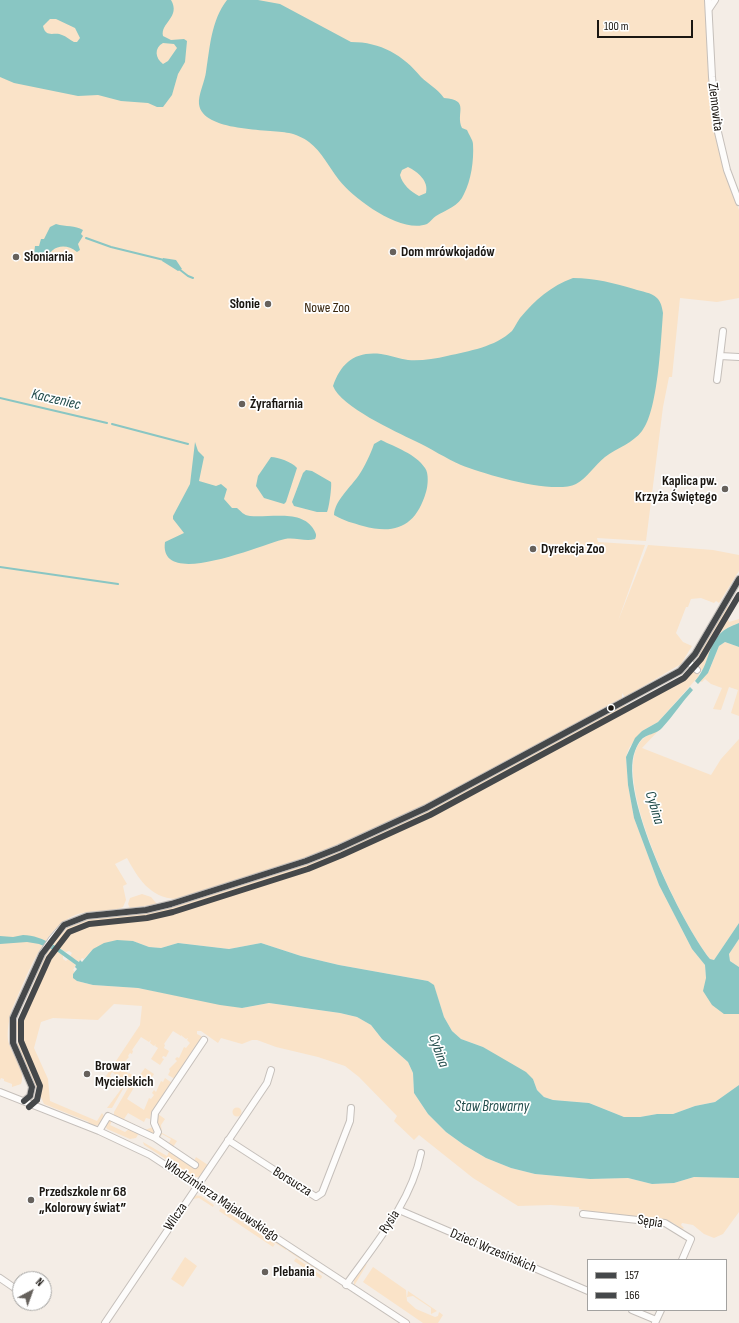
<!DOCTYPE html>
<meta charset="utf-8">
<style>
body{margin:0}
#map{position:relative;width:739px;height:1323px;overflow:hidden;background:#f4ede6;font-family:"Sofia Sans Condensed",sans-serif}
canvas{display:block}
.legend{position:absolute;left:587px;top:1259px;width:140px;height:52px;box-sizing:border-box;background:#fff;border:1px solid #a3a2a0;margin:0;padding:5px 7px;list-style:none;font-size:12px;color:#1a1611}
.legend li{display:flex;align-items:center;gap:8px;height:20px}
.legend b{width:20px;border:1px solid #a3a2a0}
.north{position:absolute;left:12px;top:1271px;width:40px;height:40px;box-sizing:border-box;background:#fff;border:1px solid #a3a2a0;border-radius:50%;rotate:41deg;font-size:11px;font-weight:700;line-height:16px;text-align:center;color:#1a1611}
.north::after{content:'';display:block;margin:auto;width:14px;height:18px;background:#66615c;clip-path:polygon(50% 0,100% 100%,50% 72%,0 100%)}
.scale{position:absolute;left:597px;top:20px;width:96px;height:18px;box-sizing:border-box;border:2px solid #1a1611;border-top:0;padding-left:5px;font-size:12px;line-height:14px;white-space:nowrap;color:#1a1611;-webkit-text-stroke:3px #fff;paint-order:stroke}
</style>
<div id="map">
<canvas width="739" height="1323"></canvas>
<ul class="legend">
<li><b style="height:5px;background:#45484a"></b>157</li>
<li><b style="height:5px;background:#45484a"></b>166</li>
</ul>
<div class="north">N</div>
<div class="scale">100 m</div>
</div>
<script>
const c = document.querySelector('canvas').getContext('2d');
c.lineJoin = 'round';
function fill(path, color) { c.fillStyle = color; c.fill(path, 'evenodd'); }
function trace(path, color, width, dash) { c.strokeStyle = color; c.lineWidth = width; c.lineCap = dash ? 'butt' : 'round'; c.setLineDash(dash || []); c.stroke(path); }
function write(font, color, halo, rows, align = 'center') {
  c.font = font + ' "Sofia Sans Condensed",sans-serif'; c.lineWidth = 3.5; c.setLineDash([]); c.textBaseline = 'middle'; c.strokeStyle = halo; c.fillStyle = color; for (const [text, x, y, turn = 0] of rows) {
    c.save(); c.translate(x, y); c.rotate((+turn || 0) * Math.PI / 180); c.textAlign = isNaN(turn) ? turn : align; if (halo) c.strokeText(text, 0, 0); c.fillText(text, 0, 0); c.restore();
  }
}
fill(new Path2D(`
 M0 0H706L709 80 714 130 722 162 739 210V298L717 302 680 298 672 377H669L663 407 646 541 597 538 598 542 645 545 618 621 648 545 713 550 739 555V571L719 603 716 601 714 603 701 598 691 599 688 607H686L676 633 683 642 692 646 681 664 625 697 622 693V698L597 711V713C521 754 446 798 367 833 305 860 240 879 176 899 150 898 138 878 127 858L115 864 127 884 123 886 126 900 123 907C112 913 91 910 78 914 42 926 26 980 11 1011 9 1021 7 1030 8 1040 10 1053 27 1070 21 1084L12 1087V1084L4 1081V1079L1 1078 0 1080Z
 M739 592 728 606 732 609 727 616 729 622 739 619V623C707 634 715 647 702 671 700 667 698 664 698 660 699 643 728 605 739 592Z
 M725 642 739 647V716L731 713 738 690 729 687 721 710 713 709 722 688 711 684 705 679 702 682 700 681 709 671 719 646Z
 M694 672 699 674 698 677 658 722 642 731 629 748 626 757 628 785 634 818 659 885 692 949 705 965 706 978 739 1014V1085L715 1102 695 1106 673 1114H657L640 1117H624L589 1103 553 1100 544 1097 537 1090 533 1079 483 1047 461 1039 452 1031 444 1017 434 986 428 981 339 965 301 956 261 943 229 949 178 943 161 948 149 947 133 941 93 949 84 959 82 958 79 962 70 956 72 953 69 951 66 952 55 946 63 955V959L66 961 68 959 76 965 73 970 75 972 73 974 77 981 93 985 138 988 242 1008 269 1003 340 1013 357 1017 371 1025 382 1039 408 1062 413 1073 414 1093 428 1114 446 1132 464 1145 486 1158 511 1168 535 1174 590 1179 628 1178 652 1184 674 1183 694 1177 739 1178V1212L723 1234 714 1238 704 1234 693 1225 682 1223 681 1225 684 1228 682 1229 673 1223 664 1220 602 1214 579 1209V1207L551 1205 518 1206 473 1178 419 1135 414 1140 394 1121 397 1116 359 1077 345 1066 318 1057 276 1047 257 1040H252L242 1044 221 1038 218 1043 201 1031H197V1034L201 1036 202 1038 175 1079 168 1075 170 1071 169 1069 177 1061 175 1059 177 1057 179 1058 184 1047 186 1048 190 1043 187 1040 188 1038 186 1039 182 1036V1035L181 1036 173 1031 164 1044 165 1045 164 1048 169 1051 166 1057 163 1056 162 1058 164 1059 160 1065 151 1059 158 1048 155 1046 156 1044 154 1046 150 1043 151 1040 149 1042 141 1037 132 1050 133 1051 132 1054 130 1053 128 1056 129 1057 120 1067 128 1073 127 1075 129 1073 134 1076 133 1078 134 1077 137 1079 145 1068 154 1074 150 1080 148 1079 146 1081 148 1082 144 1088 139 1084 137 1087 135 1086 127 1099 144 1110 149 1098 151 1099 154 1095 152 1093 154 1090 156 1092 161 1081 163 1082 165 1078 172 1083 151 1113 150 1119 146 1118 144 1122 128 1113 124 1119 145 1130 153 1127 156 1130 153 1134 114 1115V1112L128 1088 126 1082 112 1072 110 1076 121 1083 123 1089 112 1108H107L122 1088 106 1076 140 1025 142 1006 114 1004 98 1020 53 1018 41 1022 34 1048 48 1079 50 1101 97 1121 102 1113 104 1116 99 1125 94 1126 86 1123 89 1122 44 1104 18 1046 17 1023 44 959 58 937 68 927 91 919 144 913 176 906 308 863 339 851 431 809 625 705 626 707 688 673Z
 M660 729 642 748 711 775 721 759 739 739V923L714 960 710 959C681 922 621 798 635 752 639 739 648 734 660 729Z
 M142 894 151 897 157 904 130 908 128 904 130 898Z
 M739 939V967L730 961 729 954Z
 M232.5 1112a4.5 4.5 0 1 1 9 0a4.5 4.5 0 1 1-9 0Z
 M158 1114 165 1119 161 1125 162 1133 177 1141 173 1147 194 1161 196 1157 208 1165 200 1177H194L144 1145 143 1142 167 1156 172 1145 169 1143 171 1139 162 1134 160 1138 161 1130 157 1122Z
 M109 1121H112L110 1125 125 1132 129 1129 139 1133 136 1138 130 1139 107 1129 105 1125Z
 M194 1195 201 1196 214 1205 213 1207 199 1198 193 1199 191 1198Z
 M220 1207H224L287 1248 286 1250Z
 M221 1208 275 1244 273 1247 219 1211Z
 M289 1250 323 1272V1274L288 1251Z
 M185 1257 197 1266 183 1287 171 1279Z
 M296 1258 322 1276 321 1279 294 1261Z
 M367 1264 354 1286V1279L363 1266Z
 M373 1267 406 1290 407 1301 416 1309 435 1317 438 1316 439 1312 443 1315 438 1323H423L363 1282Z
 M408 1291 437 1311 431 1314V1308L413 1296 407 1297Z`), '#fae3c8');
fill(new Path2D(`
 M0 0H171C181 17 160 23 163 36L171 40 184 39 187 41 185 62 178 74 172 95 163 107H157L148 103 121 101 98 95 78 96 14 83 0 77ZM50 19H56L75 28 80 38 77 42H74C70 40 66 36 62 35 55 31 46 39 43 26ZM163 43 174 44 177 48 168 61 163 64C155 58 154 48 163 43Z
 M227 0H258L280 4 351 42C381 42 403 55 421 77 429 85 436 87 444 98 471 100 455 113 462 128L467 130C469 135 473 140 473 144 474 161 471 180 464 194 459 206 446 210 436 216 433 218 430 222 427 224 401 234 354 199 339 180 329 167 322 152 309 142 304 138 295 134 289 133 269 129 202 132 199 104 198 95 205 81 206 72 210 47 211 21 227 0ZM408 167C418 172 429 181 426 193L419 196C411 192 402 184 400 175L402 170Z
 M56 224C66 227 75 225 83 230L81 234 83 236 78 244 80 250 77 252C65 242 50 246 46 261L39 260 36 262H33L35 246H39L41 239H44L50 227Z
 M163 258 176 260 182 269 178 271 162 261Z
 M573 278C596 278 613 283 634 289 642 292 651 292 657 298 661 302 662 307 663 313 661 339 658 412 642 431 633 443 617 448 605 457 595 465 587 478 576 484 553 495 484 474 461 465 447 459 430 448 415 441 395 431 341 407 333 386 341 363 355 351 381 354 390 355 399 359 408 360 420 361 435 359 447 356 469 351 495 347 512 331 515 327 517 322 520 318 535 300 551 286 573 278Z
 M381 440C395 447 416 454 425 468 429 473 428 486 426 492 416 526 396 535 363 526 353 523 344 521 334 515 335 500 351 487 359 475 364 468 371 453 374 444Z
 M195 442 198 451 204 457 199 481 216 486 221 484 227 489 224 499 232 508H237C242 512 243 515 250 516 269 518 303 509 314 530 316 534 317 535 315 539 306 542 295 537 285 539 265 543 158 591 165 542L184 533 173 519V516L190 484Z
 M271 457C278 457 292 462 297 468L286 502 284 504 264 498 256 486 258 476Z
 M306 470 312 471 331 482C332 486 329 509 327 512H317L294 506 292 502 303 473Z
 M739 623V647L725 642 719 646 708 673 698 684 695 681C715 658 703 635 739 623Z
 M690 687 693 690C682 702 673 716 662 728 652 738 643 730 635 751 618 794 682 924 710 959L714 960 739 923V939L729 954 730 961 739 967V1014H724L712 1005 703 991 706 978 705 965 692 949 659 885 634 818 628 785 626 757 635 738 642 731 658 722Z
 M23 935C43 935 64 951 79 962L80 960 82 962 93 949 104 943 117 940 133 941 149 947 161 948 178 943 229 949 261 943 301 956 339 965 428 981 434 985 444 1017 452 1031 461 1039 483 1047 526 1072 533 1079 537 1090 544 1097 553 1100 589 1103 624 1117H640L657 1114H673L695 1106 715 1102 739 1085V1178L694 1177 674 1183 652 1184 628 1178 590 1179 535 1174 511 1168 486 1158 464 1145 446 1132 428 1114 414 1093 413 1073 408 1062 382 1039 371 1025 357 1017 340 1013 269 1003 242 1008 220 1005 138 988 93 985 77 981 73 978V974L77 969 75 967 76 965 58 952 39 944 27 942 0 944V936L13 937Z`), '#89c6c3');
trace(new Path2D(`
 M86 238 111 247 164 260
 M179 269 188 276 193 278
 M0 398 107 423
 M112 424 188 444
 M0 567 118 584`), '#89c6c3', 2);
const minor = new Path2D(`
 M708 0 712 77 717 128 727 170 739 202
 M709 9 715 0
 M720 356 723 331
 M717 380 720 356 739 357
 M689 662 697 670
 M0 1092 99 1131 150 1155 406 1323
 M24 1101 30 1096 32 1087 13 1043V1018L42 954 52 939 64 925 87 916 146 910 171 904 306 861 339 848 426 808 680 671 695 654 739 579
 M99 1131 108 1116 155 1138 158 1132 154 1123 155 1113 204 1040
 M155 1138 195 1165
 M228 1140 316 1197 322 1193 350 1121 351 1108
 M399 1210 588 1291
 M583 1214 665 1223 691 1239 682 1260
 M0 1278 16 1289
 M346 1285C375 1244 411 1203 421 1153
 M632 1310 656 1320
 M105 1323 267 1083 271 1070
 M655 1323 661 1310`);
trace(minor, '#c5bfba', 8);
trace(minor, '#fdfcfb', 6);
trace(new Path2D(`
 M24 1101 30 1096 32 1087 13 1043V1018L42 954 64 925 87 916 146 910 171 904 306 861 339 848 426 808 680 671 695 654 739 579`), '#45484a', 6);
trace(new Path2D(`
 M29 1107 37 1100 40 1086 21 1041V1020L49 958 69 932 89 924 147 918 173 912 308 869 342 855 430 815 684 678 701 659 739 595`), '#45484a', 6);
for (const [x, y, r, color] of [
 [393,252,4,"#66615c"],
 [16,257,4,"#66615c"],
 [268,304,4,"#66615c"],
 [242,404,4,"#66615c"],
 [725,489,4,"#66615c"],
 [533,549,4,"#66615c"],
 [611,708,3.5,"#1a1611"],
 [87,1074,4,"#66615c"],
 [31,1200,4,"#66615c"],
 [265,1272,4,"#66615c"]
]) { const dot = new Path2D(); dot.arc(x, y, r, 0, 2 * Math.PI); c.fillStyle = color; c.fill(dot); trace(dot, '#fff', 1.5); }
write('14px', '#1a1611', '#fff', [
 ["Ziemowita",715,107,83],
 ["Borsucza",292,1182,32],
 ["Włodzimierza Majakowskiego",221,1201,34],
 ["Wilcza",176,1217,-56],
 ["Rysia",390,1222,-56],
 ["Sępia",650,1222,9],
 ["Dzieci Wrzesińskich",493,1251,23]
]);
write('bold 14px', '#1a1611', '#fff', [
 ["Dom mrówkojadów",401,252],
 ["Słoniarnia",24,257],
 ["Słonie",260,304,"right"],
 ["Żyrafiarnia",250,404],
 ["Kaplica pw.",717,481,"right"],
 ["Krzyża Świętego",717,497,"right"],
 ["Dyrekcja Zoo",541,549],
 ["Browar",95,1066],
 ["Mycielskich",95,1082],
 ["Przedszkole nr 68",39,1192],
 ["„Kolorowy świat”",39,1208],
 ["Plebania",273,1272]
], 'left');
write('14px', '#3a270f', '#fff', [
 ["Nowe Zoo",327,308]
]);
write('italic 15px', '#224c4b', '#fff', [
 ["Kaczeniec",56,400,13],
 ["Cybina",654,808,73],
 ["Cybina",438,1051,70],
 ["Staw Browarny",492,1107]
]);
</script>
